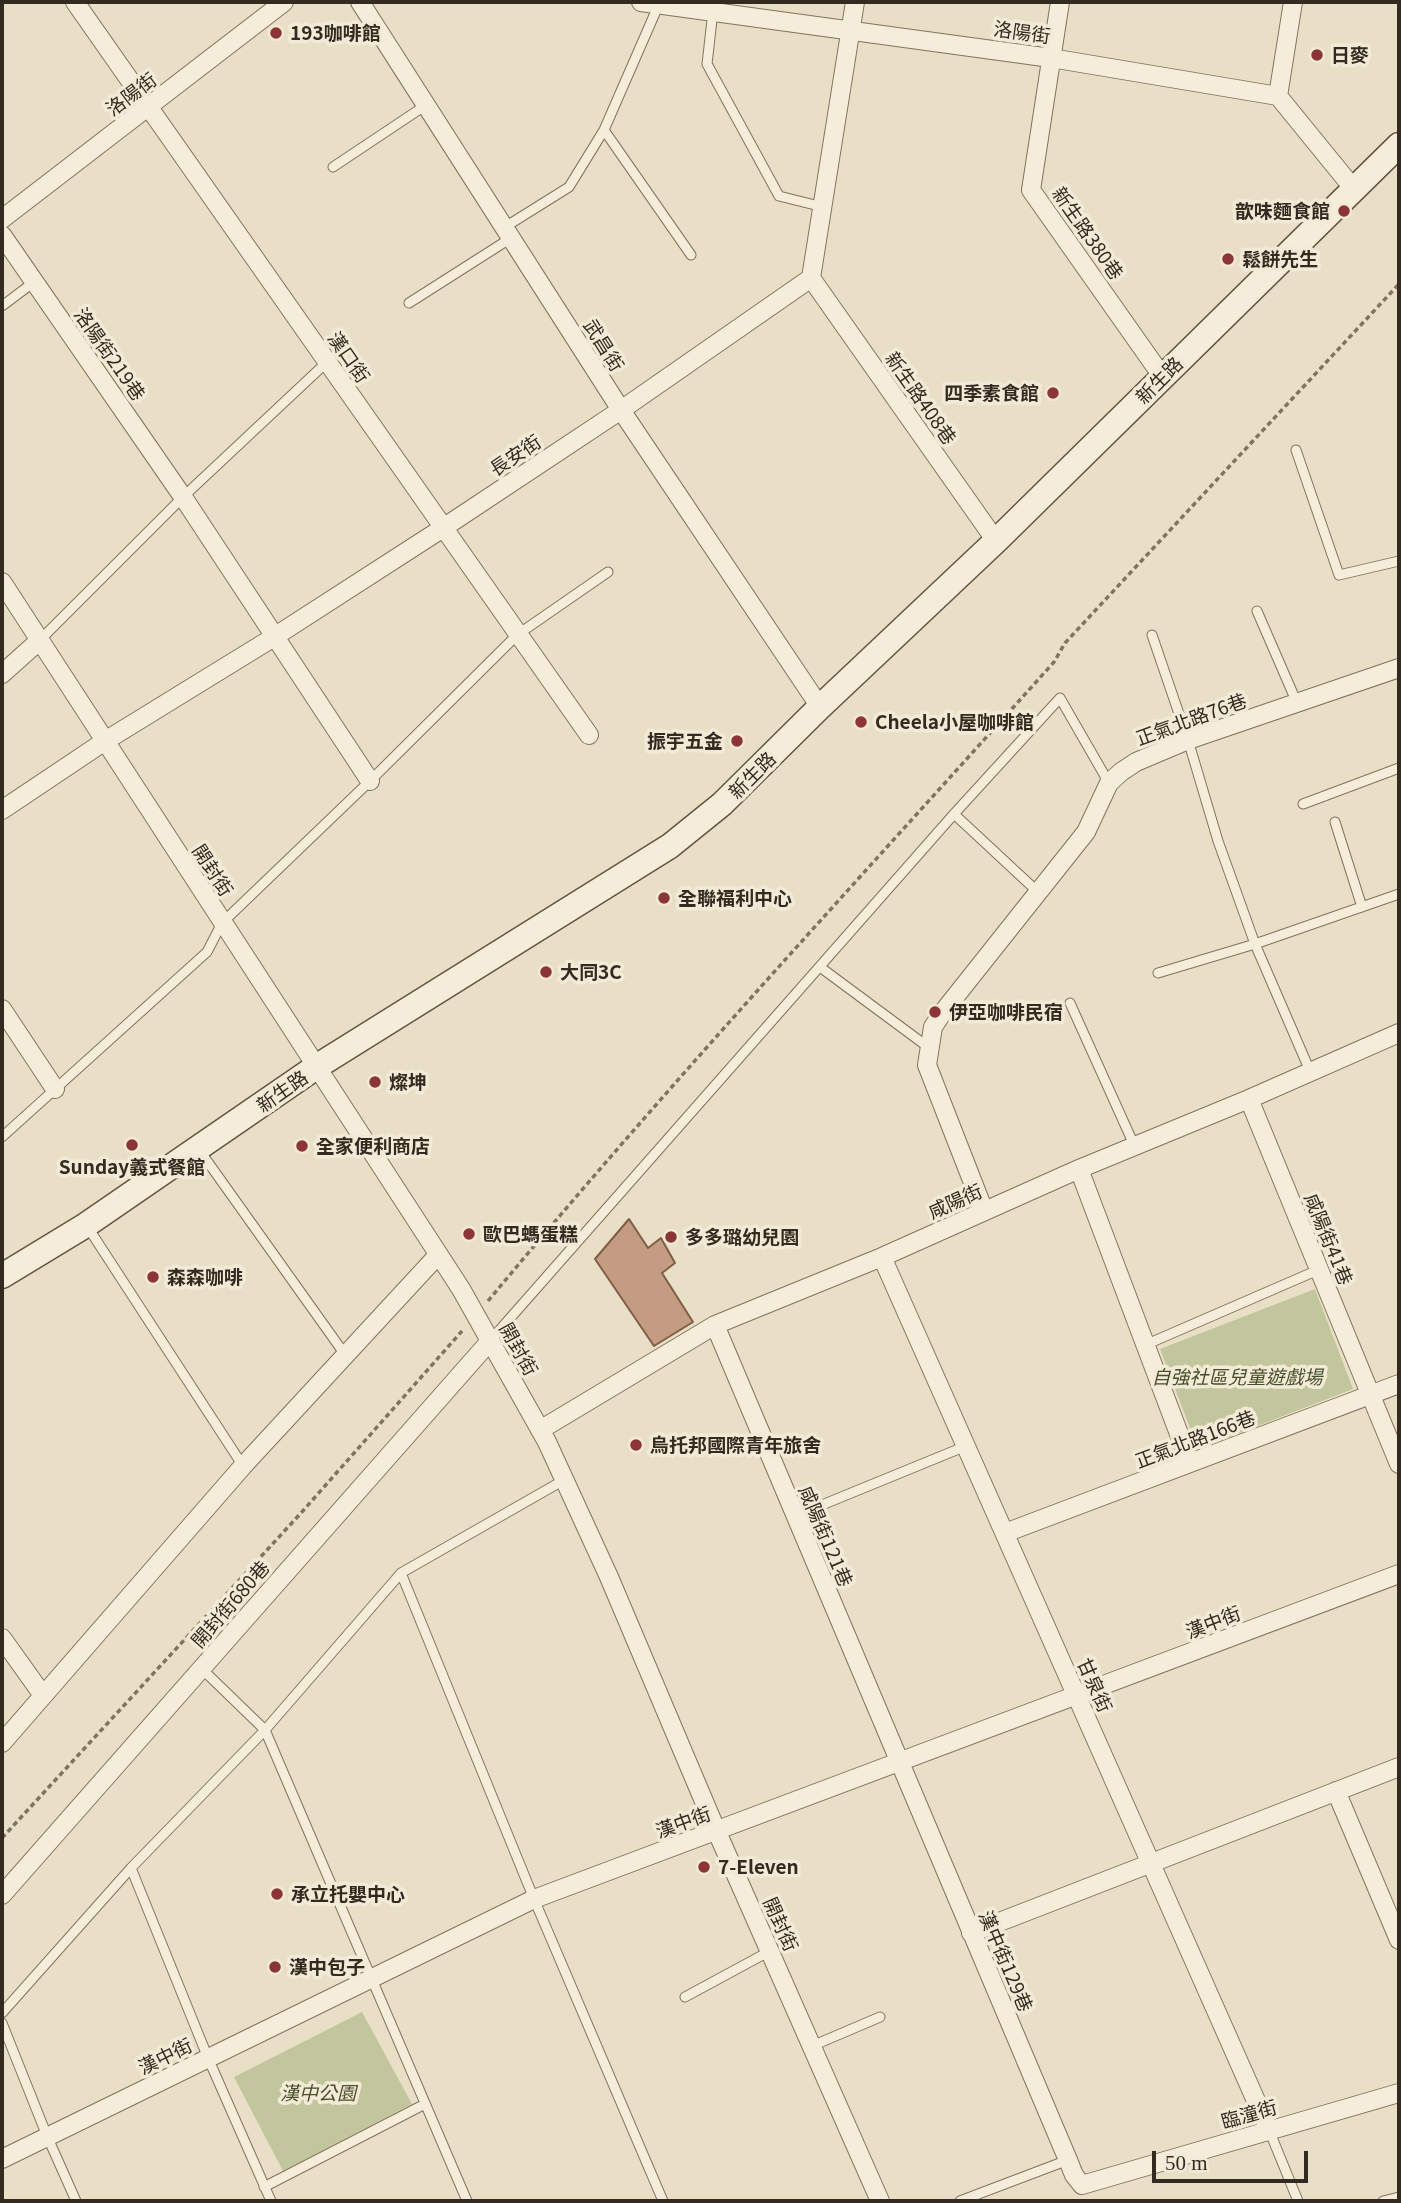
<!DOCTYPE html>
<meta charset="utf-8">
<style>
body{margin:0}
#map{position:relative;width:1401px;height:2203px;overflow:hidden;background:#e9dfc7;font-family:Georgia,serif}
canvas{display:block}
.frame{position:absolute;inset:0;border:4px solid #352a20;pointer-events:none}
.scale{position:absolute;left:1152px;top:2151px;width:156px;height:32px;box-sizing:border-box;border:4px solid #352a20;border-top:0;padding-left:9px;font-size:21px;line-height:24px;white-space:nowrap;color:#352a20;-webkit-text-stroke:5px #f2e9d6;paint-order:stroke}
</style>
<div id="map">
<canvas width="1401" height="2203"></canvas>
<div class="frame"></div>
<div class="scale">50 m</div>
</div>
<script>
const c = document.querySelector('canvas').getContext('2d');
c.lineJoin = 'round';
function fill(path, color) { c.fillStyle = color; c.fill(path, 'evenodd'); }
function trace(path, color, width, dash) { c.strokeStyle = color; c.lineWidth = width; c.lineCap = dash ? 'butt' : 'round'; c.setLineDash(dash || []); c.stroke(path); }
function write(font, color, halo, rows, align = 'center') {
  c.font = font + ' Georgia,"Noto Sans TC",serif'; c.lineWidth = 7; c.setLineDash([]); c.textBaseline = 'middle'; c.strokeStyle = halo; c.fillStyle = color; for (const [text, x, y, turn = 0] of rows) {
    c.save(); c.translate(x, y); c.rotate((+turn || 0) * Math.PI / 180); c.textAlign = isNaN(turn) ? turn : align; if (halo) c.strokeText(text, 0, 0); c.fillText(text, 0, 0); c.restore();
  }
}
fill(new Path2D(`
 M1315 1289 1353 1389 1198 1449 1160 1349Z
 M362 2012 412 2104 283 2171 234 2077Z`), '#c2c69c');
const building = new Path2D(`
 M629 1219 648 1248 661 1238 675 1263 662 1273 693 1322 654 1346 595 1259Z`);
fill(building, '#c39c81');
trace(building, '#805d47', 2);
const lane = new Path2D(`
 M713 11 707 64 779 196 823 207
 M604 130 691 255
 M333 167 426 105
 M505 227 569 187 604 130 659 4
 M409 303 511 238
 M2 306 34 282
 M1296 450 1339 575 1399 561
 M1257 611 1297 703
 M1152 635 1188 740 1218 841 1255 944 1310 1071
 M40 640 183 497 327 362
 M1303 804 1399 768
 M954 814 1039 893
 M1335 822 1362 907
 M820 967 928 1047
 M1158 973 1255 944 1399 894
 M1070 1003 1135 1147
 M2 1137 207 952 222 923 370 781 517 635 608 572
 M200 1151 346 1356
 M87 1226 243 1466
 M490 1341 954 814 1060 698 1109 783
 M1145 1345 1318 1270
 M795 1516 966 1446
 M401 1573 534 1899 663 2201
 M201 1668 265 1730 467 2201
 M131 1868 208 2058 271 2201
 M685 1997 770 1951
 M2 2013 131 1868 265 1730 401 1573 564 1480
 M2 2023 47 2136 76 2201
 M812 2046 880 2017
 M1269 2130 1298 2201
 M264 2187 425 2104
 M960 2201 1068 2160
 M1383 2201 1399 2197`);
const street = new Path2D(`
 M75 2 589 735
 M360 2 621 410 820 707
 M641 2 1051 58 1278 96 1353 188
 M1060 2 1031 190 1162 376
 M1278 96 1293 2
 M2 219 284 2
 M2 235 183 497 370 781
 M811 278 996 541
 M2 582 461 1289 547 1442 609 1577 717 1832 880 2201
 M2 674 40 640
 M2 810 105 741 274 637 443 528 621 410 811 278 855 2
 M2 1009 55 1089
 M1249 1099 1399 1464
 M1079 1169 1190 1463
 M984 1211 927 1065 933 1027 943 1012 1086 832 1109 783 1121 772 1136 762 1188 740 1399 668
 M882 1257 1269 2130
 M715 1325 1068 2160 1074 2175 1082 2185 1399 2093
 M540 1430 715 1325 882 1257 1079 1169 1249 1099 1399 1033
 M1005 1533 1399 1384
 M2 1638 42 1694
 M2 1743 243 1466 438 1255
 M1336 1791 1399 1940
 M2 1895 490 1341
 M971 1933 1399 1767
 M2 2159 534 1899 1399 1574`);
const secondary = new Path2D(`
 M2 1276 86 1225 316 1067 670 846 722 804 820 707 996 541 1399 145`);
trace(lane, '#83725e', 11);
trace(street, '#83725e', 20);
trace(secondary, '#655341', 27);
trace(new Path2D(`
 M488 1301C670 1082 864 874 1054 662L1065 643 1399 284
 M2 1838 301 1513 462 1331`), '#83725e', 3.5, [5, 3.5]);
trace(lane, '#f5edd9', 9);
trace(street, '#f5edd9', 18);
trace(secondary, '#f5edd9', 24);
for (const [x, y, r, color] of [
 [276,33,7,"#8b3536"],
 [1317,55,7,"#8b3536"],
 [1344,211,7,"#8b3536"],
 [1228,259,7,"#8b3536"],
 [1053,393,7,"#8b3536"],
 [861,722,7,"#8b3536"],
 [737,741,7,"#8b3536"],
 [664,898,7,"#8b3536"],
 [546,972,7,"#8b3536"],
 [935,1012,7,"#8b3536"],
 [375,1082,7,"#8b3536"],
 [132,1145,7,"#8b3536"],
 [302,1146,7,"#8b3536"],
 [469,1234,7,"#8b3536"],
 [671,1237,7,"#8b3536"],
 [153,1277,7,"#8b3536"],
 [636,1445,7,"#8b3536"],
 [704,1867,7,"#8b3536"],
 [277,1894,7,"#8b3536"],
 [275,1967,7,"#8b3536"]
]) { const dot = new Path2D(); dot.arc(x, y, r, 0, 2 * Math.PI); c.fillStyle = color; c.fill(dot); trace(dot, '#f2e9d6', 2.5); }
write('19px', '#352a20', '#f2e9d6', [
 ["洛陽街",1022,32,8],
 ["洛陽街",131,94,-37],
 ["新生路380巷",1088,233,55],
 ["武昌街",604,345,58],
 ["洛陽街219巷",110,354,55],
 ["漢口街",349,357,55],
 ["新生路",1159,380,-45],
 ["新生路408巷",921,398,55],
 ["長安街",515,455,-34],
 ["正氣北路76巷",1191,719,-20],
 ["新生路",752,775,-45],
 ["開封街",213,870,57],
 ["新生路",282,1091,-35],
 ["咸陽街",955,1201,-24],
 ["咸陽街41巷",1329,1239,68],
 ["開封街",519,1349,61],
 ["正氣北路166巷",1195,1439,-21],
 ["咸陽街121巷",826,1536,67],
 ["開封街680巷",230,1604,-49],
 ["漢中街",1213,1622,-21],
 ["甘泉街",1095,1685,66],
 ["漢中街",683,1822,-20],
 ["開封街",781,1924,66],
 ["漢中街129巷",1006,1961,67],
 ["漢中街",165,2056,-26],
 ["臨潼街",1249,2114,-16]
]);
write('bold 19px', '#352a20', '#f2e9d6', [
 ["193咖啡館",290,33],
 ["日麥",1331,55],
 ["歆味麵食館",1330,211,"right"],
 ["鬆餅先生",1242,259],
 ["四季素食館",1039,393,"right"],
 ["Cheela小屋咖啡館",875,722],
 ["振宇五金",723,741,"right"],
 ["全聯福利中心",678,898],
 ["大同3C",560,972],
 ["伊亞咖啡民宿",949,1012],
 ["燦坤",389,1082],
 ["全家便利商店",316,1146],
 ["Sunday義式餐館",132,1167,"center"],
 ["歐巴螞蛋糕",483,1234],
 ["多多璐幼兒園",685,1237],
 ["森森咖啡",167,1277],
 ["烏托邦國際青年旅舍",650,1445],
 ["7-Eleven",718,1867],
 ["承立托嬰中心",291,1894],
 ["漢中包子",289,1967]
], 'left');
write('italic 19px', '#464f29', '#f2e9d6', [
 ["自強社區兒童遊戲場",1237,1377],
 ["漢中公園",318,2093]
]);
</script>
